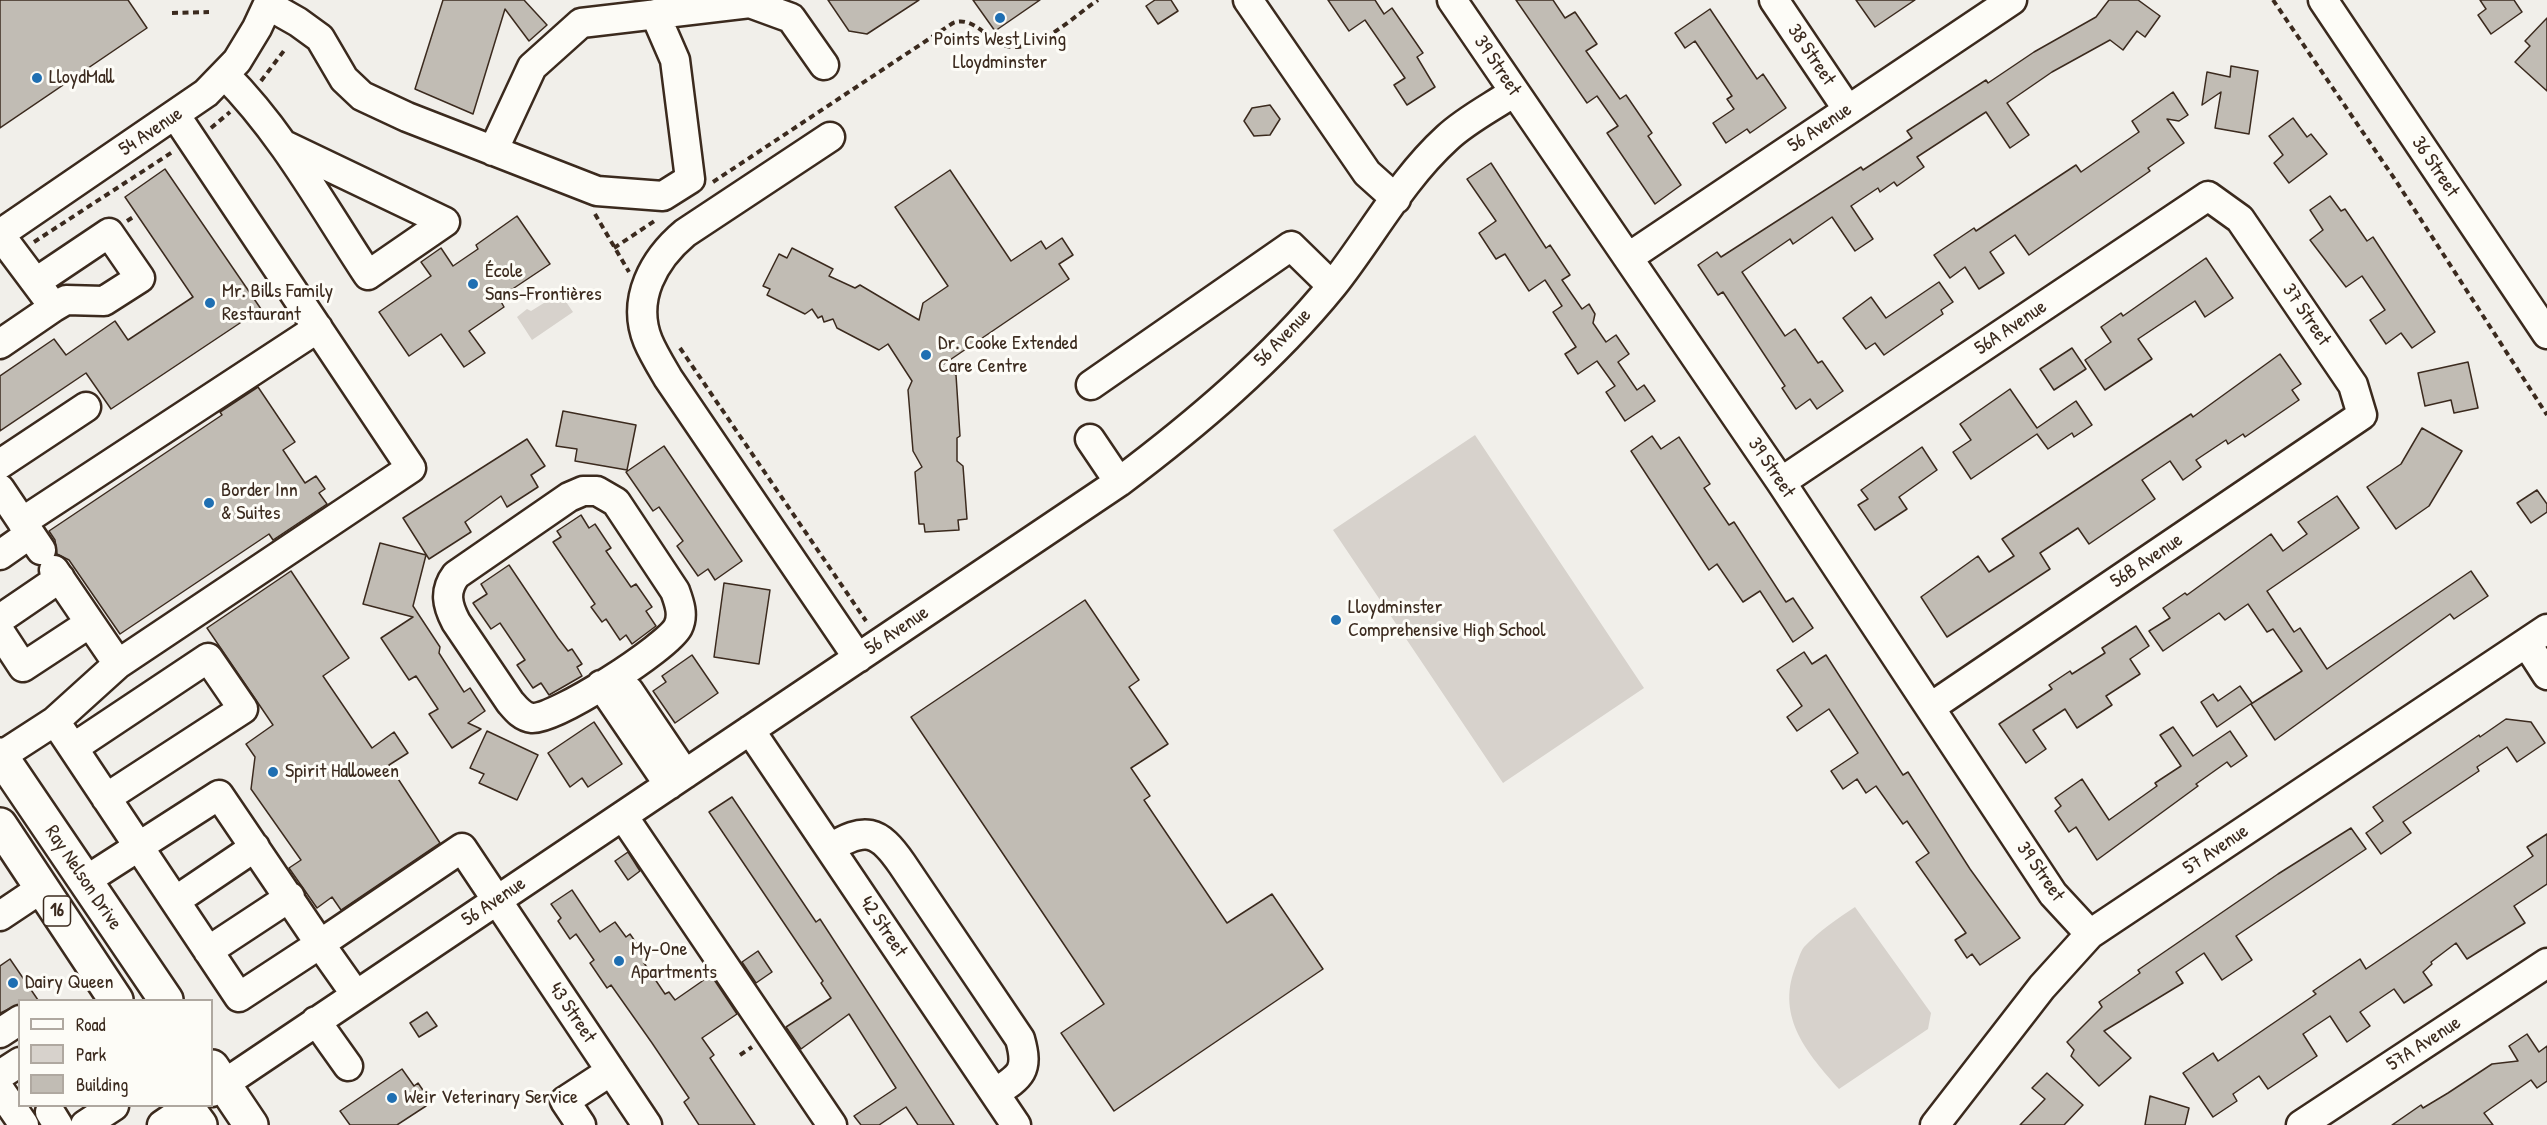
<!DOCTYPE html>
<meta charset="utf-8">
<style>
body{margin:0}
#map{position:relative;width:2547px;height:1125px;overflow:hidden;background:#f1efea;font-family:"Patrick Hand",sans-serif}
canvas{display:block}
.legend{position:absolute;left:18px;top:999px;width:195px;height:108px;box-sizing:border-box;background:#fdfcf7;border:2px solid #afa8a0;margin:0;padding:8px 10px;list-style:none;font-size:18px;color:#3b2a1e}
.legend li{display:flex;align-items:center;gap:12px;height:30px}
.legend b{width:30px;border:2px solid #afa8a0}
</style>
<div id="map">
<canvas width="2547" height="1125"></canvas>
<ul class="legend">
<li><b style="height:8px;background:#fdfcf7"></b>Road</li>
<li><b style="height:16px;background:#d7d2cc"></b>Park</li>
<li><b style="height:16px;background:#c1bcb4"></b>Building</li>
</ul>
</div>
<script>
const c = document.querySelector('canvas').getContext('2d');
c.lineJoin = 'round';
function fill(path, color) { c.fillStyle = color; c.fill(path, 'evenodd'); }
function trace(path, color, width, dash) { c.strokeStyle = color; c.lineWidth = width; c.lineCap = dash ? 'butt' : 'round'; c.setLineDash(dash || []); c.stroke(path); }
function write(font, color, halo, rows, align = 'center') {
  c.font = font + ' "Patrick Hand",sans-serif'; c.lineWidth = 6; c.setLineDash([]); c.textBaseline = 'middle'; c.strokeStyle = halo; c.fillStyle = color; for (const [text, x, y, turn = 0] of rows) {
    c.save(); c.translate(x, y); c.rotate((+turn || 0) * Math.PI / 180); c.textAlign = isNaN(turn) ? turn : align; if (halo) c.strokeText(text, 0, 0); c.fillText(text, 0, 0); c.restore();
  }
}
fill(new Path2D(`
 M560 293 573 312 532 340 517 317 527 309 531 311Z
 M1475 435 1644 688 1503 783 1333 530Z
 M1855 907 1931 1013 1928 1029 1839 1089C1808 1054 1776 1018 1795 968 1798 961 1800 952 1804 947 1819 931 1837 919 1855 907Z`), '#d7d2cc');
const building = new Path2D(`
 M0 0H128L147 28 0 128Z
 M443 0H524L547 25 529 41 505 9 473 114 415 89Z
 M828 0H919L867 34 849 31Z
 M973 0H1040L995 31Z
 M1155 0H1171L1178 11 1158 24 1146 6Z
 M1328 0H1375L1384 14 1392 8 1423 53 1417 57 1435 87 1407 105 1394 85 1405 78 1365 20 1349 31Z
 M1516 0H1553L1565 18 1575 12 1597 44 1586 51 1620 99 1626 95 1652 133 1648 136 1681 185 1655 204 1607 133 1618 126 1597 96 1587 103Z
 M1856 0H1915L1875 27Z
 M2109 0H2138L2160 16 2145 37 2137 31 2123 50 2110 40 2052 72 2007 103 2029 135 2010 148 1986 112 1917 157 1924 167 1897 186 1894 182 1880 192 1878 188 1851 206 1873 239 1855 251 1832 217 1793 244 1790 239 1742 272 1785 336 1795 329 1818 363 1822 361 1843 391 1817 409 1810 399 1796 409 1782 388 1785 386 1723 292 1718 295 1698 265 1717 252 1721 257 1861 167 1863 170 1912 138 1907 131 1986 80 1988 83 2034 52 2096 17Z
 M2480 0H2514L2522 12 2491 34 2478 15 2486 9Z
 M1710 9 1757 79 1763 74 1786 108 1750 133 1747 129 1726 143 1713 123 1734 109 1727 99 1732 96 1695 41 1685 48 1675 33Z
 M2547 18V91L2515 62 2530 46 2525 41Z
 M2231 66 2258 71 2249 134 2215 128 2221 92 2202 105 2207 72 2230 77Z
 M2173 92 2188 115 2179 121 2167 119 2184 143 2148 168 2150 171 2029 255 2015 235 1990 252 2004 273 1979 289 1965 267 1950 278 1934 255 1974 228 1976 231 2076 165 2081 172 2139 132 2132 121Z
 M1270 105 1280 119 1270 135 1254 136 1244 121 1252 108Z
 M2293 118 2307 137 2311 134 2327 154 2289 183 2274 163 2283 155 2269 136Z
 M1491 163 1546 248 1550 245 1570 275 1562 280 1582 309 1589 304 1595 314 1593 323 1606 342 1616 335 1629 354 1618 362 1637 390 1644 385 1655 401 1625 421 1606 392 1615 386 1597 361 1578 374 1565 354 1576 347 1553 312 1562 306 1545 280 1529 291 1505 254 1496 259 1479 233 1496 221 1467 179Z
 M165 169 261 309 111 409 86 373 0 431V376L54 339 66 355 115 321 128 340 193 297 125 197Z
 M950 170 1011 261 1041 241 1046 249 1062 238 1073 255 1059 264 1069 279 941 366 956 375 960 436 957 438V461L963 466 967 519 958 520 959 530 925 532 924 524H919L915 472 922 467 913 451 908 390 912 381 888 344 879 350 837 328 833 319 824 322 822 316 818 318 812 309 805 314 767 295 770 289 763 286 779 254 787 258 792 248 833 269 829 276 855 288 860 285 919 320 923 303 948 286 895 207Z
 M2330 196 2341 211 2345 209 2367 241 2373 237 2435 332 2412 348 2401 333 2386 344 2370 320 2385 310 2362 276 2346 287 2310 240 2323 230 2310 210Z
 M517 216 550 264 499 298 504 307 469 331 485 353 464 367 441 334 409 356 379 312 431 276 421 262 441 248 453 266 478 249 476 245Z
 M2206 258 2233 298 2205 317 2195 301 2138 339 2152 359 2105 390 2085 360 2111 342 2101 327 2121 313 2123 316Z
 M1939 282 1953 302 1941 310 1943 314 1884 355 1875 343 1866 349 1843 318 1871 297 1886 318Z
 M2072 348 2086 369 2054 390 2040 369Z
 M2280 354 2301 384 2292 390 2299 400 2245 437 2243 434 2228 444 2226 440 2196 460 2201 467 2183 480 2170 461 2142 480 2155 499 2089 544 2078 528 2040 553 2050 569 1947 637 1921 597 1978 556 1989 572 2014 556 2002 539 2191 414 2193 417Z
 M2468 362 2478 408 2454 413 2451 400 2425 406 2418 373Z
 M258 387 295 442 283 450 305 483 316 476 325 489 319 493 327 504 273 540 269 534 120 634 69 560 57 554 55 540 49 531 222 415 220 412Z
 M2010 389 2037 428 2076 401 2092 425 2074 437 2072 433 2048 449 2037 434 1971 479 1953 452 1971 440 1960 424Z
 M563 411 636 425 627 470 575 461 577 449 556 446Z
 M2422 428 2462 451 2429 506 2396 529 2367 487 2401 464Z
 M1652 436 1661 449 1679 437 1710 484 1704 488 1729 525 1734 522 1786 602 1793 598 1813 628 1793 642 1760 591 1743 602 1717 564 1709 570 1631 451Z
 M527 439 545 466 531 475 538 487 507 507 501 496 465 522 471 532 429 559 403 518Z
 M664 446 742 561 715 580 708 569 698 576 677 546 683 541 659 507 653 511 626 472Z
 M1922 447 1937 470 1899 497 1907 509 1875 530 1858 505 1868 499 1861 490Z
 M2537 490 2547 504V512L2531 523 2517 503Z
 M2337 496 2359 528 2267 591 2294 632 2300 628 2327 669 2471 571 2488 596 2454 619 2450 614 2275 740 2251 704 2302 671 2273 629 2267 632 2248 604 2225 620 2219 613 2163 651 2149 631 2170 618 2163 608 2185 593 2187 595 2271 534 2283 551 2307 534 2298 522Z
 M581 515 589 528 595 524 611 548 606 551 631 587 636 584 652 607 646 611 656 626 632 644 626 635 620 640 606 619 602 622 591 607 595 604 553 542 561 537 557 531Z
 M380 543 426 555 413 606 440 647 439 653 464 692 470 688 485 711 468 723 481 729 452 748 429 714 438 709 416 676 409 680 381 638 413 617 363 604Z
 M509 565 558 638 568 651 572 649 582 664 577 667 582 676 549 695 541 683 533 688 517 665 525 660 500 623 491 629 473 603 487 594 481 584Z
 M291 571 349 658 323 676 372 748 394 732 408 753 389 765 440 843 341 910 332 897 317 908 289 868 301 860 251 789 255 757 246 744 273 725 207 628Z
 M724 583 770 590 759 664 714 657Z
 M1085 600 1139 680 1129 687 1168 744 1131 768 1150 796 1144 800 1227 923 1272 894 1323 969 1114 1111 1061 1033 1104 1004 911 717Z
 M2136 626 2149 646 2130 659 2140 674 2106 696 2112 705 2077 728 2065 709 2033 730 2046 749 2026 763 1999 724 2052 689 2049 685 2070 671 2072 674 2105 653 2102 648Z
 M1804 652 1812 664 1826 655 1903 775 1908 772 1970 869 2020 938 1980 965 1972 954 1967 958 1955 940 1966 933 1916 862 1929 853 1907 821 1903 824 1876 786 1866 793 1857 779 1843 789 1831 771 1858 753 1829 709 1797 731 1787 717 1802 706 1777 670Z
 M692 655 718 693 675 723 653 691 666 682 662 676Z
 M2240 686 2252 703 2217 727 2201 702 2213 694 2218 701Z
 M2506 719 2531 722 2545 743 2517 762 2507 747 2477 767 2479 771 2403 822 2411 833 2381 854 2366 833 2383 821 2373 807 2479 735 2480 737Z
 M594 722 622 764 588 787 582 778 570 787 548 753Z
 M2173 727 2193 756 2230 731 2247 756 2231 767 2227 762 2196 784 2198 786 2097 860 2076 827 2069 832 2055 811 2061 806 2055 798 2082 779 2109 820 2157 786 2155 783 2181 766 2160 735Z
 M487 731 538 755 517 800 479 783 484 774 470 768Z
 M732 797 816 922 820 919 954 1125H918L906 1107 879 1125H861L854 1116 896 1088 849 1014 801 1049 786 1027 831 998 821 983 823 981 709 812Z
 M2351 828 2366 849 2236 936 2252 960 2222 980 2204 953 2176 972 2183 983 2104 1031 2131 1058 2099 1086 2071 1056 2074 1050 2067 1042 2102 1007 2099 1002 2140 973 2138 970 2278 874Z
 M2547 834V884L2514 906 2525 923 2467 959 2456 943 2431 962 2432 964 2423 972 2432 985 2404 1003 2394 989 2360 1012 2370 1026 2347 1042 2330 1016 2303 1034 2317 1056 2268 1089 2259 1076 2233 1094 2237 1101 2213 1117 2183 1073 2213 1053 2218 1061 2316 994 2313 991 2360 959 2366 969 2533 856 2527 847Z
 M628 852 640 871 628 880 615 861Z
 M572 890 600 932 615 922 626 937 630 934 648 960 644 963 665 994 669 992 675 1000 711 975 737 1014 702 1038 714 1055 710 1058 755 1125H699L684 1102 689 1098 652 1043 611 985 607 988 590 963 594 960 576 934 570 939 558 921 561 918 551 904Z
 M758 951 772 972 756 983 742 962Z
 M10 959 38 1000H20V1004L0 1013V966Z
 M427 1012 437 1026 419 1037 410 1023Z
 M2527 1034 2539 1052 2547 1046V1081L2537 1088 2531 1080 2484 1113 2493 1125H2392L2421 1105 2423 1108 2448 1093 2492 1064 2518 1061 2509 1046Z
 M402 1069 414 1086 418 1083 427 1096 422 1099 426 1106 397 1125H350L340 1111Z
 M2047 1073 2083 1105 2064 1125H2020L2045 1099 2032 1088Z
 M2150 1096 2189 1108 2185 1125H2145Z`);
fill(building, '#c1bcb4');
trace(building, '#3b2a1e', 1.5);
const minor = new Path2D(`
 M1248 0 1367 173 1396 199
 M1452 0 1781 482 2053 894 2090 934
 M1774 0 1848 110
 M2323 0 2547 334
 M268 5 298 22 320 38 344 79 362 96 407 117 597 191 663 196 690 179 675 60 655 14
 M225 75C283 133 323 207 368 275L445 222 284 145
 M830 137 685 233C654 259 631 299 648 341 653 353 661 366 668 378L858 658
 M493 151 532 67 581 23 750 3 791 18 824 65
 M0 234 206 93 237 61 257 28 270 0
 M0 235 54 307 0 344
 M1629 257 2012 0
 M36 282 109 233 140 278 104 301 66 300 54 307
 M1091 385 1291 246 1332 286
 M1090 439 1119 482
 M0 464 86 407
 M1781 482 2208 196 2240 219 2353 385 2362 415 1931 707
 M0 489 41 550
 M583 491H597L616 502 675 591C679 602 684 615 678 627 668 647 555 720 532 718 522 717 516 709 510 702L456 622C447 605 444 591 456 575L569 497Z
 M22 522 318 328
 M0 555 30 534
 M54 570 118 664
 M0 619 60 578
 M0 632 23 667 90 623
 M2527 644 2547 675
 M601 685 669 785
 M629 691 685 774
 M55 721 239 997 320 944 356 995
 M750 730 1016 1125
 M73 748 208 658 243 709 106 798
 M1 756 55 721 118 664 411 468 176 116
 M623 816 832 1125
 M830 848C865 827 878 829 902 864L1020 1039C1029 1071 1021 1076 995 1093
 M85 881 219 795 320 944 462 848 647 1125
 M175 901 255 847
 M0 916 42 888
 M208 951 290 897
 M316 1021 348 1066
 M0 1033 20 1020
 M0 1075 20 1062
 M0 1090 24 1125
 M212 1092 1119 482C1196 424 1272 360 1333 285 1371 237 1401 180 1447 138 1466 120 1492 107 1514 92
 M50 1112 58 1125
 M85 1125 114 1106
 M162 1125 190 1106
 M581 1125 565 1101 611 1071
 M1935 1125 2042 987 2090 934 2547 629
 M2301 1125 2547 963`);
const highway = new Path2D(`
 M0 755 166 1000
 M0 825 116 1000
 M212 1067 251 1125
 M186 1106 200 1125`);
trace(minor, '#3b2a1e', 33);
trace(highway, '#3b2a1e', 38);
trace(new Path2D(`
 M2273 0 2396 181 2547 415
 M172 13 209 12
 M261 81 286 48
 M211 128 230 112
 M713 182 953 23C976 14 991 48 1015 47 1045 46 1074 16 1098 0
 M595 214 629 272
 M127 221 135 216
 M34 242 174 151
 M614 248 656 220
 M680 348 866 621
 M740 1055 752 1047`), '#3b2a1e', 4, [6, 4.5]);
trace(minor, '#fdfcf7', 28);
trace(highway, '#fdfcf7', 33);
for (const [x, y, r, color] of [
 [1000,18,6,"#1f6fb2"],
 [37,78,6,"#1f6fb2"],
 [473,284,6,"#1f6fb2"],
 [210,303,6,"#1f6fb2"],
 [926,355,6,"#1f6fb2"],
 [209,503,6,"#1f6fb2"],
 [1336,620,6,"#1f6fb2"],
 [273,772,6,"#1f6fb2"],
 [619,961,6,"#1f6fb2"],
 [13,983,6,"#1f6fb2"],
 [392,1098,6,"#1f6fb2"]
]) { const dot = new Path2D(); dot.arc(x, y, r, 0, 2 * Math.PI); c.fillStyle = color; c.fill(dot); trace(dot, '#fdfcf7', 2); }
for (const [x, y, w] of [
 [57,911,27]
]) { const box = new Path2D(); box.roundRect(x - w / 2, y - 15, w, 30, 4.5); c.fillStyle = '#fdfcf7'; c.fill(box); trace(box, '#3b2a1e', 1.5); }
write('bold 18px', '#3b2a1e', null, [
 ["16",57,911]
]);
write('20px', '#3b2a1e', '#fdfcf7', [
 ["Points West Living",1000,40,"center"],
 ["Lloydminster",1000,63,"center"],
 ["LloydMall",49,78],
 ["École",485,272],
 ["Sans-Frontières",485,295],
 ["Mr. Bills Family",222,292],
 ["Restaurant",222,315],
 ["Dr. Cooke Extended",938,344],
 ["Care Centre",938,367],
 ["Border Inn",221,491],
 ["& Suites",221,514],
 ["Lloydminster",1348,608],
 ["Comprehensive High School",1348,631],
 ["Spirit Halloween",285,772],
 ["My-One",631,950],
 ["Apartments",631,973],
 ["Dairy Queen",25,983],
 ["Weir Veterinary Service",404,1098]
], 'left');
write('20px', '#3b2a1e', '#fdfcf7', [
 ["38 Street",1811,55,56],
 ["39 Street",1497,66,56],
 ["56 Avenue",1820,128,-34],
 ["54 Avenue",151,132,-34],
 ["36 Street",2435,167,56],
 ["37 Street",2306,315,56],
 ["56A Avenue",2011,328,-34],
 ["56 Avenue",1283,338,-46],
 ["39 Street",1771,468,56],
 ["56B Avenue",2147,561,-34],
 ["56 Avenue",897,631,-34],
 ["57 Avenue",2216,850,-34],
 ["39 Street",2040,872,55],
 ["Ray Nelson Drive",83,878,56],
 ["56 Avenue",494,902,-34],
 ["42 Street",883,927,56],
 ["43 Street",572,1013,56],
 ["57A Avenue",2424,1044,-33]
]);
</script>
